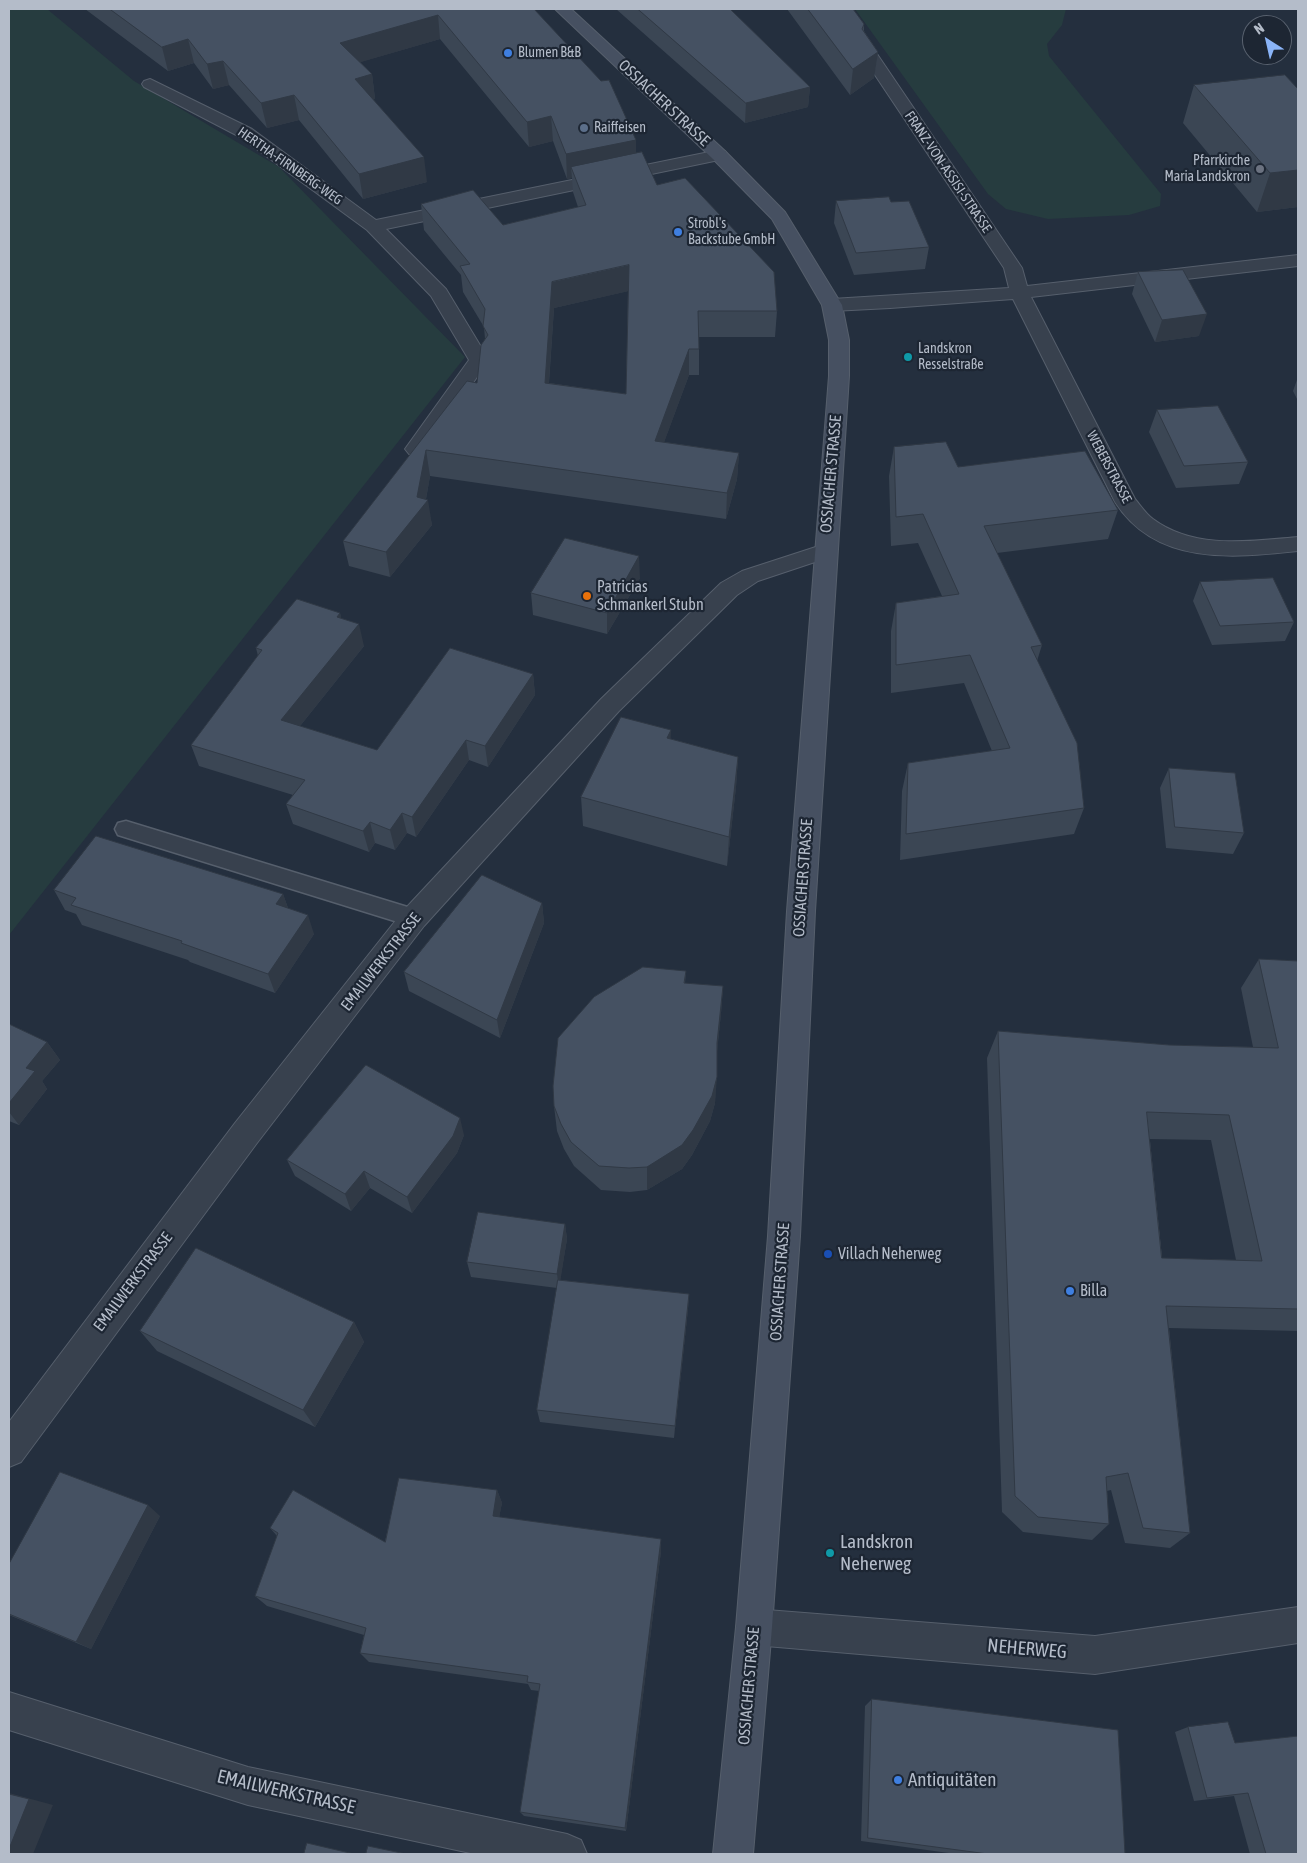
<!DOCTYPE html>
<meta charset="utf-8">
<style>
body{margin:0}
#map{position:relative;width:1307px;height:1863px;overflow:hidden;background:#242f3e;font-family:"Asap Condensed",sans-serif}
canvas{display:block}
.frame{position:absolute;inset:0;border:10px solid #b4bcc9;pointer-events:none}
.north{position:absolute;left:1242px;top:15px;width:50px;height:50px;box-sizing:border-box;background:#1d2633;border:1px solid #59626f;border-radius:50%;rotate:325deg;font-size:14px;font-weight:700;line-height:20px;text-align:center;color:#b4bcc9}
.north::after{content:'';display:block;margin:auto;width:18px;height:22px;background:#8ab4f8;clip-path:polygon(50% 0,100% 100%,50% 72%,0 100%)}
</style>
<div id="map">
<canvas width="1307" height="1863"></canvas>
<div class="frame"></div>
<div class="north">N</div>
</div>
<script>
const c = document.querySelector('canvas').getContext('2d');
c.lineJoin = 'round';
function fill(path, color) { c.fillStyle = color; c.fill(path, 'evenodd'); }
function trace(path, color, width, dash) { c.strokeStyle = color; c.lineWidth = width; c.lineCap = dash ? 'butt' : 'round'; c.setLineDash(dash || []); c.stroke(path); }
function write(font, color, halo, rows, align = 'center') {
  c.font = font + ' "Asap Condensed",sans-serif'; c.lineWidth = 4.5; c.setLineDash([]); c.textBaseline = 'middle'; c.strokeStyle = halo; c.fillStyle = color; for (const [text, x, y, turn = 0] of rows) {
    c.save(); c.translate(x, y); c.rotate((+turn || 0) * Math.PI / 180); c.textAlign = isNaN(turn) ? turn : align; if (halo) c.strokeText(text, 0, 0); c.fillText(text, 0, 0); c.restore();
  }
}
fill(new Path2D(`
 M9 9H47L134 81 279 167 465 357 9 935Z
 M855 9H1066L1062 25 1047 44 1049 56 1161 194 1160 206 1129 215 1048 219 1006 209 988 194Z`), '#263c3f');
const lane = new Path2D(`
 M126 821 414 909 422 912 425 918 422 924 414 927 118 835 115 829 118 823Z`);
const street = new Path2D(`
 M869 49 875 51 1022 268 1027 286 1298 255V266L1031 297 1135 499C1141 506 1146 514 1153 519 1195 550 1250 541 1298 537V551C1232 558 1156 566 1115 502L1013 299 890 308 832 311 825 309 822 305 825 301 832 299 1009 288 1004 268 861 54 863 51Z
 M150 79 252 129 376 220 719 150 725 151 728 155 725 159 719 160 386 229 446 289 489 360 423 454 416 456 409 454 405 449 469 360 431 296 367 230 240 137 144 87 142 84 144 81Z
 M825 544 833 546 836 551 833 556 758 581 737 595 619 711 424 926 257 1143 21 1462 9 1467V1422L235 1123 404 910 601 699 721 583 742 571Z
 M1298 1607V1643L1095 1674 754 1645 741 1640 736 1627 741 1614 754 1609 1095 1636Z
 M9 1692 248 1767 567 1834 581 1840 587 1854H475L248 1805 9 1730Z`);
const secondary = new Path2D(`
 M555 9H571L725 151 785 212 842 305 849 340V376L815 911 800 1236 772 1627 753 1854H713L736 1627 768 1236 787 911 829 376V340L822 305 772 219 713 159Z`);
trace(lane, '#565f6c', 3);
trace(street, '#565f6c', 2);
trace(secondary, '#565f6c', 2);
fill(lane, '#38414e');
fill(street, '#38414e');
fill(secondary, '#465061');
fill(new Path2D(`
 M85 9H534L636 154 657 185 777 311 775 337H699V375H689L664 442 739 453 737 479 726 519 430 476 426 499 432 525 390 577 349 566 343 541 477 383 485 339 484 327 463 292 461 275 424 230 421 204 503 225 578 207 573 192 572 178 567 179 553 141 529 147 440 39 360 62 372 74 375 99H373L427 182 363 199 299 120 267 128 229 85 213 89 194 63 168 71ZM628 291 626 394 549 383 554 308Z
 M616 9H730L810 87 808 107 745 123Z
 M787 9H853L864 24V31L878 52 874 78 850 95Z
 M1194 85 1298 89V207L1257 212 1183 123Z
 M836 201 891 202 929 247 925 269 854 275 834 223Z
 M1138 272 1199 336 1155 342 1132 294Z
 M1298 377V401L1293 391Z
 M1157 410 1248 462 1239 484 1176 488 1149 432Z
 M894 447 958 467 1118 510 1108 539 997 553 1042 645 1037 661 1084 808 1074 834 900 860 902 791 908 763 992 751 964 683 891 693V631L896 603 942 596 918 543 891 546 889 476Z
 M640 578 607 634 533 615 531 593Z
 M1200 582 1294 622 1285 641 1212 645 1193 601Z
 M340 613 341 618 364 646 300 726 377 750 533 674 535 695 488 767 469 760 416 837 407 833 395 850 375 843 369 852 293 824 286 804 293 795 199 766 191 745 258 656 256 648Z
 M671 739 738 757 736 787 727 866 583 826 581 797Z
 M1169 768 1244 833 1233 854 1166 848 1160 788Z
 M54 890 283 894 288 908 314 934 275 993 190 962 188 960 82 925 76 914 65 910Z
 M542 903 544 923 500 1038 409 991 404 972Z
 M1259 959 1298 961V1331L1169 1328 1190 1533 1170 1548 1125 1543 1111 1490 1107 1491 1109 1524 1092 1540 1023 1532 1002 1512 987 1058 998 1031 1169 1045 1253 1047 1241 988ZM1149 1139 1211 1140 1236 1260 1162 1258Z
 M686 971 685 983 723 986 721 1013 717 1052 715 1103 710 1121 692 1155 682 1169 647 1190 630 1192 601 1190 574 1166 564 1149 557 1131 554 1106Z
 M9 1024 47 1042 60 1060 42 1081 47 1089 19 1125 9 1121Z
 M464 1135 457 1153 412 1213 370 1188 351 1211 295 1176 287 1160Z
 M565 1224 567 1239 560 1280 689 1294 688 1309 674 1438 540 1422 537 1410 557 1288 471 1277 467 1262Z
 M354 1322 364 1342 315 1427 157 1351 140 1331Z
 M497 1490 502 1503 499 1517 661 1539V1551L626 1831 524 1816 520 1812 539 1691 531 1690 528 1684 369 1662 360 1653 364 1635 267 1606 255 1596 277 1536 270 1528 385 1542Z
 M160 1516 91 1649 9 1615V1564Z
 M872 1699 1125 1854H956L861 1841 865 1706Z
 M1188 1727 1235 1743 1298 1854H1250L1234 1796 1194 1801 1175 1732Z`), '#3b4654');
fill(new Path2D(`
 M438 15 440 39 344 67 340 43Z
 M188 39 194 63 168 71 162 47Z
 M878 52 874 78 850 95 853 69Z
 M223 61 229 85 213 89 207 64Z
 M372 74 375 99 359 103 355 79Z
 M810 87 808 107 745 123 746 103Z
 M294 95 299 120 267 128 261 103Z
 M551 116 553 141 529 147 527 122Z
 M636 140V165L571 167 572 178 567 179 566 154Z
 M424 157 427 182 363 199 359 174Z
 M1298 170V207L1257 212 1270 173Z
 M629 265V291L554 308 547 409 545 383 552 282Z
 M1207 314 1199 336 1155 342 1162 320Z
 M689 349V375L655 467V441Z
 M426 450 430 476 425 504 428 500 432 525 390 577 386 552 417 497Z
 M739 453 737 479 726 519 727 493Z
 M639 556 640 578 607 634V613Z
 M340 613 345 634 337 617Z
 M359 624 364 646 288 741 281 720Z
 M533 674 535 695 488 767 485 746Z
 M671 730 670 760 667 738Z
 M466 740 469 760 416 837 412 817Z
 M738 757 736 787 727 866 729 837Z
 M402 813 407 833 395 850 390 830Z
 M370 822 375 843 369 852 363 831Z
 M283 894 290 914 276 904Z
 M542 903 544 923 500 1038 497 1020Z
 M308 915 314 934 275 993 268 974Z
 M723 986 721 1013 715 1069 717 1043Z
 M47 1042 60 1060 42 1081 47 1089 19 1125 9 1112V1103L26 1068Z
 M717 1077 715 1103 710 1121 692 1155 682 1169 647 1190V1167Z
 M460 1118 464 1135 457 1153 412 1213 407 1197Z
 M364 1171 370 1188 351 1211 345 1194Z
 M565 1224 567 1239 559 1289 557 1274Z
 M689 1294 688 1309 674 1438 675 1426Z
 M354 1322 364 1342 315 1427 303 1410Z
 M497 1490 502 1503 497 1528 493 1516Z
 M148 1505 160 1516 91 1649 76 1642Z
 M661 1539V1551L626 1831 625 1828Z
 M9 1793 53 1805 33 1854H9Z`), '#303945');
const building = new Path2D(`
 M110 9H534L601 81 609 80 636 140 566 154 551 116 527 122 438 15 340 43 372 74 355 79 424 157 359 174 294 95 261 103 223 61 207 64 188 39 162 47Z
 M638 9H730L810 87 746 103Z
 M808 9H853L864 24 862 29 878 52 853 69Z
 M1285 75 1298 89V170L1270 173 1194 85Z
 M642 152 657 185 685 178 774 272 777 311H698L699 349H689L655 441 739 453 727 493 426 450 417 497 428 500 386 552 343 541 467 381 477 383 481 345 488 335 483 326 485 309 460 266 470 264 421 204 473 190 503 225 586 205 571 167ZM629 265 626 394 545 383 552 282Z
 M889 197 891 202 909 201 929 247 856 253 836 201Z
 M1183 270 1207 314 1162 320 1138 272Z
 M1218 406 1248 462 1184 466 1157 410Z
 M946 442 958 467 1085 451 1118 510 984 526 1042 645 1031 647 1077 743 1084 808 906 834 908 763 1010 748 970 655 896 665V603L959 594 923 514 896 517 894 447Z
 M565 538 639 556 607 613 531 593Z
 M1273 578 1294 622 1220 626 1200 582Z
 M297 599 340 613 337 617 359 624 281 720 377 750 450 648 533 674 485 746 466 740 412 817 402 813 390 830 370 822 363 831 286 804 305 780 191 745 262 650 256 648Z
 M621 717 671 730 667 738 738 757 729 837 581 797Z
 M1169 768 1235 773 1244 833 1175 827Z
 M96 836 283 894 276 904 308 915 268 974 181 943 182 941 71 905 76 898 54 890Z
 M482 875 542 903 497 1020 404 972Z
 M1259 959 1298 961V1309L1166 1306 1190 1533 1143 1528 1128 1473 1106 1477 1109 1524 1038 1517 1015 1496 998 1031 1169 1045 1278 1048ZM1147 1112 1229 1115 1262 1261 1162 1258Z
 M643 967 686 971 684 983 723 986 717 1043V1077L712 1096 693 1130 682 1145 647 1167 629 1168 599 1166 571 1142 561 1124 554 1106 553 1086 558 1038 594 997Z
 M9 1024 47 1042 26 1068 35 1071 9 1103Z
 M366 1065 460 1118 453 1136 407 1197 364 1171 345 1194 287 1160Z
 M478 1212 565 1224 557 1274 467 1262Z
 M196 1248 354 1322 303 1410 140 1331Z
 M558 1280 689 1294 675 1426 537 1410Z
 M60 1472 148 1505 76 1642 9 1614V1564Z
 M399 1478 497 1490 493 1516 661 1539 625 1828 520 1812 540 1684 527 1682 528 1676 360 1653 366 1628 255 1596 278 1533 270 1528 293 1490 385 1542Z
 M872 1699 1118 1730 1125 1854H988L868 1838Z
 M1228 1722 1235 1743 1298 1736V1854H1266L1248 1793 1207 1798 1188 1727Z
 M9 1794 29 1799 9 1849Z
 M307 1843 354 1854H304Z
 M368 1846 406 1854H366Z`);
fill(building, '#455162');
trace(building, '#303945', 1);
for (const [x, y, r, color] of [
 [508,53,5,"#3f7fe0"],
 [584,128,5,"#5c6f8a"],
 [1260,169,5,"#6b7280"],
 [678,232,5,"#3f7fe0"],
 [908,357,5,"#0f9aa8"],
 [587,596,5,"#e8710a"],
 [828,1254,5,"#1a4fb4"],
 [1070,1291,5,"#3f7fe0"],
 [830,1553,5,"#0f9aa8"],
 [898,1780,5,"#3f7fe0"]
]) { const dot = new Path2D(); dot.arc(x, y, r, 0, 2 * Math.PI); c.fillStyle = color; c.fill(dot); trace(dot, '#1d2633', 2); }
write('14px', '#b4bcc9', '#1d2633', [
 ["Blumen B&B",518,53],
 ["Raiffeisen",594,128],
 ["Pfarrkirche",1250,161,"right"],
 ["Maria Landskron",1250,177,"right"],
 ["Strobl's",688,224],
 ["Backstube GmbH",688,240],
 ["Landskron",918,349],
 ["Resselstraße",918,365]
], 'left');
write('14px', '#b4bcc9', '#1d2633', [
 ["HERTHA-FIRNBERG-WEG",290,166,35],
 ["FRANZ-VON-ASSISI-STRASSE",948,172,56],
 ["WEBERSTRASSE",1109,467,62]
]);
write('16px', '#b4bcc9', '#1d2633', [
 ["OSSIACHER STRASSE",664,103,43],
 ["OSSIACHER STRASSE",831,474,-85],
 ["OSSIACHER STRASSE",803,878,-86],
 ["EMAILWERKSTRASSE",381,962,-52],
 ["EMAILWERKSTRASSE",133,1282,-53],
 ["OSSIACHER STRASSE",780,1282,-86],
 ["OSSIACHER STRASSE",749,1686,-85]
]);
write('16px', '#b4bcc9', '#1d2633', [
 ["Patricias",597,587],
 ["Schmankerl Stubn",597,605],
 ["Villach Neherweg",838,1254],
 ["Billa",1080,1291]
], 'left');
write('19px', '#b4bcc9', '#1d2633', [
 ["Landskron",840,1542],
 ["Neherweg",840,1564],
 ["Antiquitäten",908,1780]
], 'left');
write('19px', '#b4bcc9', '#1d2633', [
 ["NEHERWEG",1027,1649,5],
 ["EMAILWERKSTRASSE",286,1792,13]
]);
</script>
